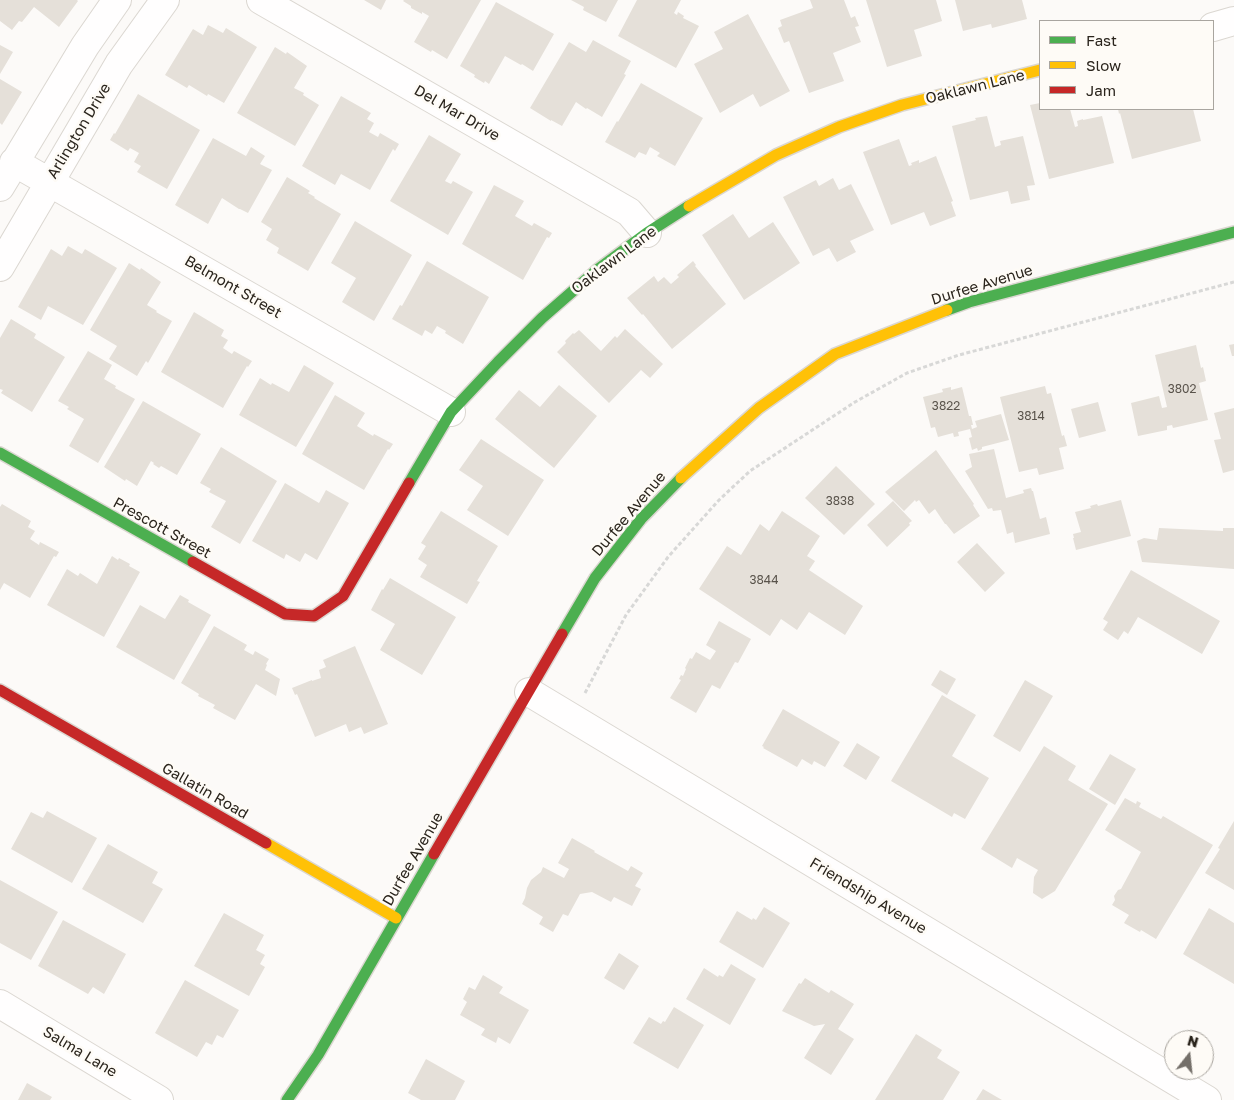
<!DOCTYPE html>
<style>
body{margin:0}
#map{position:relative;width:1234px;height:1100px;overflow:hidden;background:#fcfaf8;font-family:"Golos Text",sans-serif}
canvas{display:block}
.legend{position:absolute;left:1039px;top:20px;width:175px;height:90px;box-sizing:border-box;background:#fefbf6;border:1px solid #a9a59f;margin:0;padding:6px 9px;list-style:none;font-size:15px;color:#2a241c}
.legend li{display:flex;align-items:center;gap:10px;height:25px}
.legend b{width:25px;border:1px solid #a9a59f}
.north{position:absolute;left:1164px;top:1030px;width:50px;height:50px;box-sizing:border-box;background:#fefbf6;border:1px solid #a9a59f;border-radius:50%;rotate:16deg;font-size:14px;font-weight:700;line-height:20px;text-align:center;color:#2a241c}
.north::after{content:'';display:block;margin:auto;width:18px;height:22px;background:#746f69;clip-path:polygon(50% 0,100% 100%,50% 72%,0 100%)}
</style>
<div id="map">
<canvas width="1234" height="1100"></canvas>
<ul class="legend">
<li><b style="height:6px;background:#4caf50"></b>Fast</li>
<li><b style="height:6px;background:#ffc107"></b>Slow</li>
<li><b style="height:6px;background:#c62828"></b>Jam</li>
</ul>
<div class="north">N</div>
</div>
<script>
const c = document.querySelector('canvas').getContext('2d');
c.lineJoin = 'round';
function fill(path, color) { c.fillStyle = color; c.fill(path, 'evenodd'); }
function trace(path, color, width, dash) { c.strokeStyle = color; c.lineWidth = width; c.lineCap = dash ? 'butt' : 'round'; c.setLineDash(dash || []); c.stroke(path); }
function write(font, color, halo, rows, align = 'center') {
  c.font = font + ' "Golos Text",sans-serif'; c.lineWidth = 5; c.setLineDash([]); c.textBaseline = 'middle'; c.strokeStyle = halo; c.fillStyle = color; for (const [text, x, y, turn = 0] of rows) {
    c.save(); c.translate(x, y); c.rotate((+turn || 0) * Math.PI / 180); c.textAlign = isNaN(turn) ? turn : align; if (halo) c.strokeText(text, 0, 0); c.fillText(text, 0, 0); c.restore();
  }
}
fill(new Path2D(`
 M0 0H77L78 1 59 27 34 7 22 22 19 21 12 30 0 21Z
 M364 0H386L381 10Z
 M404 0H481L447 59 432 50 431 52 414 42 429 16 422 12V14L411 8V6L403 1Z
 M571 0H618L606 22 583 10 584 7Z
 M637 0H681L674 13 677 15 678 12 684 16 683 18 699 26 676 68 618 36Z
 M810 0H844L851 18 855 16 859 26 855 27 861 42 833 53 844 81 809 93 789 41 784 43 778 28 782 26 780 20 813 8Z
 M866 0H936L942 21 914 30 922 56 887 67Z
 M955 0H1022L1027 19 992 28 991 24 963 31Z
 M496 2 554 34 533 71 522 64 521 65 505 56 489 84 485 81 484 83 474 77 475 75 460 66Z
 M748 14 790 91 760 107 753 94 720 113 694 64 723 49 714 32Z
 M208 25 223 33 226 28 257 47 224 103 208 94 207 96 189 85 187 88 165 75 193 29 203 35Z
 M593 40 631 61 624 74 626 75 602 117 587 108 586 109 576 102 562 126 551 120V121L530 108 569 42 586 52Z
 M0 45 13 52 0 74Z
 M275 47 286 54 287 52 307 66 294 88 304 93 303 95 319 105 295 146 237 113Z
 M0 79 22 92 2 125 0 123Z
 M641 83 703 118 675 166 657 156 660 153 650 147 646 155 639 152 635 158 605 142 617 121 618 122Z
 M138 94 200 130 167 189 137 172 141 166 134 162 139 153 130 148 128 151 110 140 114 133 115 134Z
 M341 96 371 113 367 119 374 123 369 132 378 137 380 133 399 144 395 151 393 149 370 190 341 174 335 185 302 166Z
 M1040 103V109H1070L1075 127 1078 126 1077 121 1083 119V120L1102 116 1114 163 1049 179 1030 105Z
 M1118 109H1193L1201 141 1132 159 1120 113 1119 114Z
 M987 116 995 147 1001 145 1000 141 1023 136 1035 185 1027 186 1030 200 1011 204 1008 191 970 200 952 126 976 120 975 118Z
 M429 135 461 154 445 181 451 184 453 181 473 192 448 235 390 201Z
 M213 138 246 156 251 147 265 156 260 164 272 170 248 213 240 209H239L222 198 208 224 175 205Z
 M899 139 909 166 912 165 911 163 919 160V163L936 156 953 201 951 202 956 216 930 226 924 212 891 225 863 152Z
 M287 177 310 191 308 193 315 197 314 198 341 214 308 271 277 253 279 248 266 240 272 229 261 222Z
 M833 178 839 190 851 184 874 230 850 241 856 252 837 262 829 248 813 256 783 197 816 180 819 186Z
 M494 185 524 201 515 216 532 226 534 223 552 233 549 238 547 237 523 280 462 244Z
 M733 214 749 238 773 222 800 263 744 300 702 235Z
 M355 221 412 255 374 321 342 302 356 278 331 263Z
 M68 246 82 254 85 249 117 268 83 325 48 306 41 320 18 307 51 249 62 256Z
 M427 261 489 297 463 344 445 333 446 331 437 326 432 334 425 330 422 336 392 319 400 305 402 306Z
 M693 261 696 265 695 266 726 304 672 349 643 314 642 315 627 298 654 276 658 282 664 277 671 284 679 277 677 275Z
 M129 263 140 270 141 268 161 282 147 305 157 311 156 312 172 321 148 363 146 361 137 376 109 359 117 346 90 330Z
 M194 312 224 330 221 336 228 340 223 348 232 354 234 351 252 361 248 367 247 366 223 408 161 372Z
 M11 319 36 334 34 338 65 357 32 412 1 393 3 390 0 389V338Z
 M625 329 663 364 650 378 641 370 609 403 557 352 566 343 565 341 573 333 574 334 579 330 601 351 615 336 617 338Z
 M1234 344V356H1232L1229 345Z
 M1196 345 1201 368 1203 367 1206 381 1199 383 1208 420 1173 428 1172 425 1167 426V430L1138 436 1131 403 1159 396 1162 408 1167 407 1155 355Z
 M88 351 112 365 104 379 116 386 115 388 135 399 98 463 69 446 84 419 67 409 69 407 58 401Z
 M304 365 334 383 296 447 239 415 260 378 271 385 272 383 289 392Z
 M559 385 597 416 554 468 495 419 519 390 540 407Z
 M1045 386 1047 394 1051 393 1062 436 1064 435 1067 446 1059 448 1064 469 1039 475 1037 468 1019 472 1000 397Z
 M951 387V390L962 387 969 416H971L973 425H971L972 429 977 427 975 421 1001 414 1009 440 982 447V449L978 451 977 448 972 450 969 438 972 437 970 429 958 432 959 436 954 437 953 433 938 437 935 427 931 428 923 397 943 392 942 389Z
 M335 395 365 413 357 426 373 436 374 434 393 444 389 450 388 449 364 490 302 454Z
 M143 401 201 434 177 475 161 466 159 468 153 464 154 463 151 461 137 486 126 479 125 481 104 467Z
 M1098 402 1106 431 1079 438 1071 409Z
 M1234 408V470L1223 473 1214 440 1221 439 1214 413Z
 M481 439 544 480 508 536 467 510 483 486 459 470Z
 M221 447 277 481 240 544 211 527 226 501 209 492 211 489 200 483Z
 M994 449 1006 498 1024 493 1023 490 1031 488 1032 491H1033L1040 519 1046 517 1050 534 1015 543 1013 532 1007 534 1001 510 993 511 992 508 988 509 965 471 972 467 969 454Z
 M936 450 974 504 973 505 980 516 954 534 946 524H945L935 509 929 514 919 500 916 502 915 500 904 511 885 492Z
 M836 466 875 504 844 535 805 498Z
 M285 483 319 503 326 490 349 503 317 560 305 553 300 562 286 554 284 559 252 541Z
 M1121 500 1131 536 1076 550 1073 538H1074L1073 534 1081 532 1075 512 1091 508 1090 506 1097 504 1098 506Z
 M893 501 912 521 909 523 910 525 887 547 867 525Z
 M2 504 31 521 28 527 35 531 30 539 39 545 40 542 59 552 56 557 54 556 30 598 4 583 0 590V507Z
 M441 511 498 546 477 581 480 582 467 604 420 577 427 565 418 559 426 546 421 543Z
 M782 511 820 536 807 556 815 561 809 570 863 606 845 635 809 612 797 630 781 619 770 636 699 589 727 546 741 555 760 524 769 531Z
 M1159 528 1223 531V528H1234V569L1142 562 1137 541 1144 538 1157 540Z
 M977 543 1005 573 985 592 957 562Z
 M112 556 118 560 119 558 130 564 129 566 140 572 104 637 47 605 67 569 78 576 80 573 97 584Z
 M1131 570 1220 621 1202 654 1138 617 1128 634 1124 631 1118 640 1103 630 1108 622 1103 619Z
 M390 578 456 617 422 675 380 650 395 624 371 610 382 589 383 590Z
 M180 595 189 600 188 602 211 615 174 680 116 647 140 605 165 619Z
 M719 621 751 639 738 663 735 662 720 689 712 685 696 713 670 698 681 680 679 679 681 675 683 676 686 669 685 668 690 658 692 659 696 652 710 660 716 651 706 645Z
 M214 626 247 645 244 650 253 655 255 651 269 659 266 664 267 665 265 670 280 679 276 696 256 684 235 720 213 708 215 705 198 696 199 694 181 683Z
 M355 646 388 724 364 734 361 727 349 732 346 724 315 737 297 694 295 695 292 688 312 680V681L321 678 319 670 326 667 323 660Z
 M940 670 956 679 947 695 931 685Z
 M1025 680 1053 696 1020 752 993 736Z
 M942 695 976 715 952 756 989 778 965 819 954 813 952 817 891 781Z
 M783 709 840 742 825 767 814 761 812 765 802 759 797 767 763 748 764 747 762 746Z
 M857 743 880 757 866 780 843 766Z
 M1044 746 1076 766 1068 780 1108 804 1055 891 1042 899 1033 893 1034 877 1038 870 1017 858 1012 868 981 849Z
 M1110 754 1136 769 1115 805 1089 789Z
 M1125 798 1136 804 1137 801 1141 803 1139 807 1161 819 1163 816 1213 845 1156 939 1141 930 1140 932 1124 923 1129 915 1112 905 1115 900 1114 896 1118 890 1121 889 1141 852 1105 830Z
 M47 811 97 838 72 883 11 849 31 812 43 818Z
 M1234 821V890L1205 873 1220 849 1218 848Z
 M572 838 595 851 594 852 628 871 631 866 643 873 635 886 641 889 632 906 614 897 611 902 592 892 580 894 568 916 563 914 553 932 539 924 543 917 522 904 525 898 527 888 531 880 541 872 543 867 564 878 569 869 558 863Z
 M108 844 158 872 152 883 163 889 143 923 82 889Z
 M0 880 58 912 31 960 0 943Z
 M764 907 790 923 763 968 719 942 737 911 752 920 753 918 756 920Z
 M1209 908 1234 923V984L1183 954Z
 M224 913 264 935 256 950 265 955 260 964 265 967 249 996 194 966Z
 M63 920 126 954 104 994 93 987 88 994 38 966Z
 M619 953 639 966 624 990 604 978Z
 M731 964 756 979 730 1025 686 999 704 968 718 977 719 975 723 977Z
 M483 975 503 987 499 993 529 1010 510 1044 498 1037 496 1043 481 1035 485 1029 460 1015 467 1002 463 999 469 987 475 990Z
 M805 978 829 993 831 990 854 1004 838 1029 854 1039 831 1075 804 1058 825 1024 814 1026 782 1011 799 983 801 984Z
 M185 980 239 1010 223 1038 217 1035 212 1045 206 1042 197 1057 155 1033Z
 M674 1007 704 1025 678 1069 633 1043 649 1017 661 1024 663 1021 665 1022Z
 M916 1034 942 1050 937 1058 960 1072 943 1100H875Z
 M426 1059 465 1081 455 1100H421L408 1093Z
 M27 1083 52 1097 50 1100H18Z
 M983 1089 1002 1100H976Z`), '#e5e0d9');
const street = new Path2D(`
 M261 0 629 212 647 233
 M1213 27 1234 21
 M14 162 451 412
 M0 187 85 46 117 0
 M0 267 119 64 165 0
 M529 692 1207 1100
 M0 1004 159 1100`);
const fast = new Path2D(`
 M947 310 969 302 1234 232
 M0 453 193 562
 M409 483 451 412 498 362 542 318 597 270 647 233 689 206
 M562 634 595 578 641 519 681 478
 M287 1100 318 1055 434 854`);
const slow = new Path2D(`
 M689 206 776 155 839 127 902 105 1040 70
 M681 478 759 408 835 354 947 310
 M266 843 396 918`);
const jam = new Path2D(`
 M193 562 285 614 314 616 343 596 409 483
 M0 690 266 843
 M434 854 562 634`);
trace(street, '#dbd7d1', 30);
trace(fast, '#dbd7d1', 14);
trace(slow, '#dbd7d1', 14);
trace(jam, '#dbd7d1', 14);
trace(new Path2D(`
 M585 693 626 615 668 557 719 500 750 471 855 402 907 373 959 355 1234 282`), '#d8d8d7', 3, [4, 2.5]);
trace(street, '#fffefe', 28);
trace(fast, '#4caf50', 11);
trace(slow, '#ffc107', 11);
trace(jam, '#c62828', 11);
write('12px', '#59534b', null, [
 ["3802",1182,389],
 ["3822",946,406],
 ["3814",1031,416],
 ["3838",840,501],
 ["3844",764,580]
]);
write('15px', '#2a241c', '#fefbf6', [
 ["Oaklawn Lane",975,87,-14],
 ["Del Mar Drive",457,113,30],
 ["Arlington Drive",79,131,-59],
 ["Oaklawn Lane",614,260,-37],
 ["Durfee Avenue",982,285,-17],
 ["Belmont Street",233,287,30],
 ["Durfee Avenue",629,514,-50],
 ["Prescott Street",162,528,29],
 ["Gallatin Road",205,791,30],
 ["Durfee Avenue",413,859,-60],
 ["Friendship Avenue",868,896,31],
 ["Salma Lane",80,1052,31]
]);
</script>
